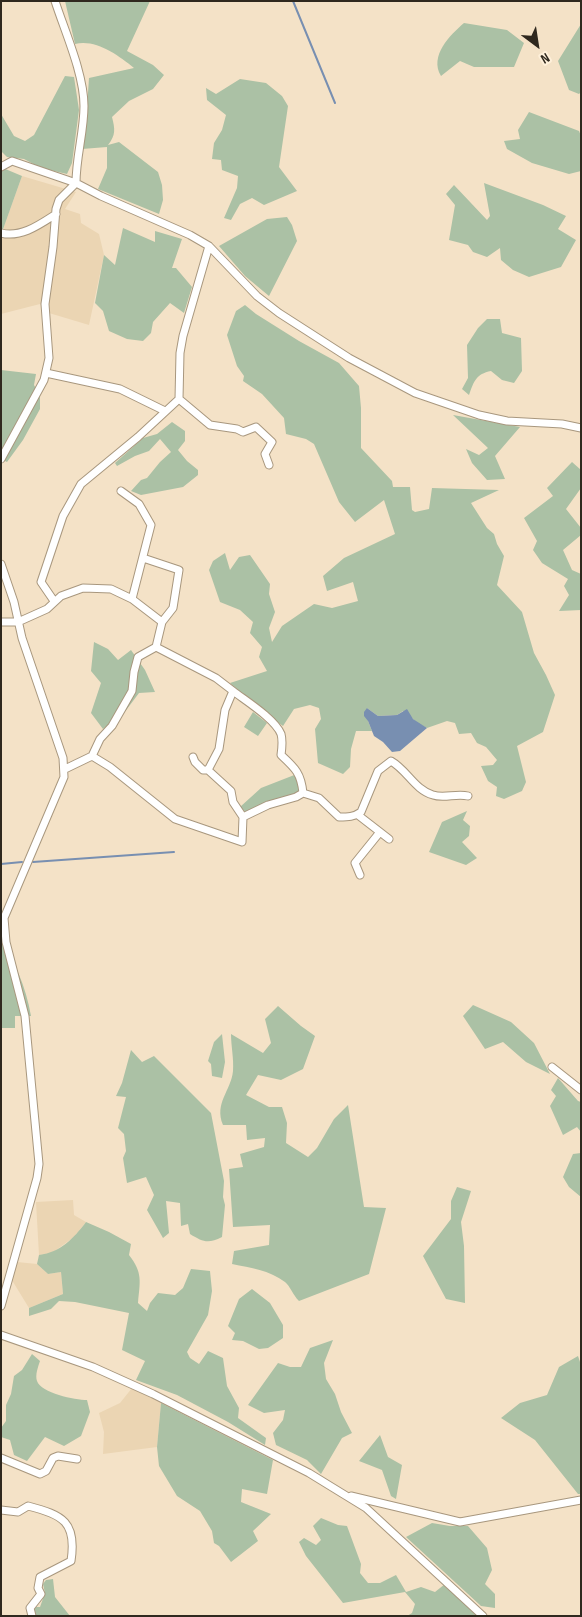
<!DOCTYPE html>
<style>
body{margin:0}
#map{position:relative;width:582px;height:1617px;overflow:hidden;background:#f4e2c7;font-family:"Sofia Sans Condensed",sans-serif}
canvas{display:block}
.frame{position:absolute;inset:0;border:2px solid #2f281e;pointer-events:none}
.north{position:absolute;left:512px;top:20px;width:50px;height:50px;-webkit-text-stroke:4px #fef0da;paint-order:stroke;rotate:149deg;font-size:14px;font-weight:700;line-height:20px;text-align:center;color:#2f281e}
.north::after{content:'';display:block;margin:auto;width:18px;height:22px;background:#2f281e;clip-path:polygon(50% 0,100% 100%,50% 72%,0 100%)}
</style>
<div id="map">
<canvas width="582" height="1617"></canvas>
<div class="frame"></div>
<div class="north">N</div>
</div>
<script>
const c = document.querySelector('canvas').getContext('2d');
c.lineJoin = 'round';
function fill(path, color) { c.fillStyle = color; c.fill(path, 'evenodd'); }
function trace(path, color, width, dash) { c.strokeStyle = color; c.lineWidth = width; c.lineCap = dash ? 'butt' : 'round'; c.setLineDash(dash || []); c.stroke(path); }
fill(new Path2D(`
 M22 176 76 192 65 209 80 214 81 223 99 234 104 255 89 325 49 313 40 304 1 314V235Z
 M73 1200 74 1215 86 1222 74 1237 52 1253 39 1255 36 1202Z
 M17 1262 37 1264 48 1274 61 1272 63 1294 29 1308 10 1277Z
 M132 1388 161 1403 157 1447 103 1454 104 1432 99 1413 120 1403Z`), '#ebd5b3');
fill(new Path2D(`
 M65 1H150L127 51 153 65 164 75 153 89 129 101 112 117C115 129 116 135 108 145L119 142 158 172 162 185 163 200 159 214 98 189 107 168V147L82 149 86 122 89 78 134 68C118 55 96 39 75 44Z
 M464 23 507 30 524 43 514 67H474L460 61 441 76C429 56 450 35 464 23Z
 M581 24V92L579 94 569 90 558 61Z
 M65 76 74 77 79 110 72 163 67 174 41 168 24 159 7 157 1 151V114L14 136 25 141 34 135Z
 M240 79 266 83 282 96 288 106 279 167 297 191 264 205 252 198 240 204 231 220 224 218 237 188 238 176 222 170 221 160 212 159 214 143 222 130 226 115 207 100 206 88 216 94Z
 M529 112 579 131 581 136V171L569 174 532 163 507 149 504 141 520 139 518 130Z
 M1 168 3 171V168L22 176 1 235Z
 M484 183 543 205 566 216 558 229 576 240 561 267 529 277 513 270 501 260 500 248 487 257 473 252 468 245 449 240 455 205 446 194 454 185 487 220 490 216Z
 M287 217 292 225 297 241 269 296 245 276 219 246 267 219Z
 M123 228 155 242V231L182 239 172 268H176L192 287 184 313 170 303 153 322 151 333 143 341 127 339 109 331 103 311 95 303 104 255 115 265Z
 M245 305 256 314 299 341 339 363 359 386 361 408V448L392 481 393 487H410L412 510 415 512 429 509 432 488 499 490 471 503 487 528 494 534 497 544 504 556 497 585 522 612 534 653 546 675 555 695 543 732 517 746 526 782 522 791 504 799 496 796 497 787 488 781 481 766 493 765 497 760 486 747 477 743 471 733 459 734 455 723 447 721 427 728 419 724 403 711 397 715 378 716 367 708 368 721 372 731H356L351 749 350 767 343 774 318 763 315 729 321 719 319 708 310 705 294 709 283 726 261 710 230 683 267 671 259 657 262 647 250 633 253 622 240 610 220 602 209 570 213 561 225 553 230 570 239 557 250 555 270 584 269 594 275 612 269 628 272 642 282 626 314 604 332 608 358 601 353 582 327 591 323 576 344 558 395 534 384 500 355 522 339 502 314 444 306 439 286 434 284 418 262 394 243 381 244 376 237 366 227 335 236 311Z
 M487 319H500L502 333 521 338 522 371 514 383 502 380 491 371C476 374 474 381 469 395L462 389 468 378 467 345 478 328Z
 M1 370 36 374 34 385 40 396V409L23 440 7 462 1 459Z
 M453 415 520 427 495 456 505 479 487 480 472 463 466 449 479 455 488 448Z
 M172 422 185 431V441L178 450 187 461 198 470V475L183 487 141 495 131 491 141 480 147 478 160 462 171 452 160 439 149 451 135 456 117 466 115 463 143 438 157 434Z
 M572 462 581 470V488L566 509 581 528V535L563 550 572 570 581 574V610L559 611 569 595 564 586 568 579 542 563 533 550 537 541 524 518 553 496 547 488Z
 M94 642 108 649 118 660 131 650 145 670 155 692 139 693 124 713 103 729 91 713 101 683 91 671Z
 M253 712 267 723 258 736 244 727Z
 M302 772 304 796 250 816 240 807 261 788Z
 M467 811 463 820 470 826 469 836 462 842 477 858 466 865 429 852 442 822Z
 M1 936C14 962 26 986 31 1016H15V1028H1Z
 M473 1005 511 1022 534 1043 550 1074 526 1062 503 1042 485 1049 463 1016Z
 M278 1006 301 1026 315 1036 303 1069 281 1080 258 1075 246 1095 269 1107H282L287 1123 286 1143 308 1157 317 1148 334 1119 348 1105 364 1207 386 1208 369 1274 299 1301C293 1295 290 1286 285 1282 269 1270 251 1268 232 1264L234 1251 269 1245 270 1225 233 1227 229 1169 243 1167 240 1154 264 1147 265 1138 247 1140 246 1125H223C214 1103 231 1091 233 1071 234 1059 231 1046 231 1034L263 1053 271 1043 265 1019Z
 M222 1034 225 1062 222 1078 212 1076 211 1064 208 1061 214 1042Z
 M131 1050 142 1062 154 1056 211 1113 224 1181 223 1197 225 1205 222 1237C208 1244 203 1242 190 1234L188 1224 181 1226 180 1203 166 1201 169 1233 163 1238 147 1210 154 1195 146 1177 127 1183 123 1158 126 1151 124 1134 118 1128 126 1097 116 1096 122 1083Z
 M558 1078 578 1101 581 1102V1132L577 1127 563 1135 550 1106 556 1096 551 1090Z
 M581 1153V1197L569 1187 563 1177 573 1154Z
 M457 1187 471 1191 461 1222 464 1246 465 1303 446 1299 423 1256 451 1219V1201Z
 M86 1222 109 1232 131 1244 129 1255C143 1273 140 1281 138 1303L147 1311 150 1303 158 1293 175 1295 183 1288 191 1269 210 1271 212 1291 208 1315 187 1352 190 1358 199 1364 208 1351 223 1358 227 1386 239 1408 238 1418 266 1438 265 1445 228 1422 177 1395 136 1380 145 1361 122 1350 129 1313 75 1302 59 1301 51 1309 29 1316V1308L63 1294 61 1272 48 1274 37 1264 39 1255C61 1252 73 1239 86 1222Z
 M252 1289 270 1303 283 1325V1338L268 1348 259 1349 243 1341 232 1340 235 1333 228 1326 239 1299Z
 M333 1340 324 1363 326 1379 335 1394 341 1412 352 1433 342 1438 321 1474 307 1460 276 1445 273 1433 283 1420 285 1410 264 1413 248 1405 278 1363 290 1367H301L310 1348Z
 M32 1354 40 1361C38 1367 35 1375 37 1381 41 1393 75 1400 87 1400L90 1412 81 1436 64 1446 45 1437 27 1461 14 1455 10 1440 1 1437V1428L6 1421V1405L11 1394 14 1376 22 1370Z
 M578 1356 581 1365V1494H578L535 1440 501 1418 520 1403 547 1395 559 1367Z
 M161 1403 273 1460 267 1494 242 1489 241 1502 271 1514 253 1531 258 1541 231 1562 219 1546 214 1543 212 1531 200 1511 177 1496 159 1466 157 1447Z
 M380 1435 388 1457 402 1465 396 1499 391 1496 382 1470 359 1461Z
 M321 1518 338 1525 347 1526 361 1564 360 1573 368 1583H380L396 1575 406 1592 421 1587 435 1592 445 1584 477 1616H407L412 1613 415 1604 405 1592 343 1603 306 1556 299 1542 304 1538 316 1545 321 1540 313 1526Z
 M432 1523 450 1526H468L487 1548 492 1570 485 1584 495 1594V1608L481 1606 406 1537Z
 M53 1579 55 1597 70 1616H27L36 1607H40L45 1593 43 1584 46 1580Z`), '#abc1a5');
fill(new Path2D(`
 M367 708 378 716 397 715 407 709 413 719 427 728 400 751 392 752 383 742 374 736 368 721 364 716V712Z`), '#788fb1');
trace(new Path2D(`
 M293 1 335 103
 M33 862 174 852
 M1 864 22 862`), '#788fb1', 2);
const minor = new Path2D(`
 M1 167 12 161 76 183 101 196 190 235 209 246 257 296 279 313 349 358 415 393 479 415 507 421 562 424 581 428
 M1 233C21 238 39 225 56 214
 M46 373 120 389 165 411
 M179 399 210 425 237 429 243 432 256 427 272 442 265 454 269 465
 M1 459 44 380 49 358 45 304 53 247 56 209 59 200 76 183C76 157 84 132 84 106 84 74 65 32 55 1
 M121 491 139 504 151 525 132 599
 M143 558 179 570 173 608 162 622
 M1 564 14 602 22 638 63 758 64 777 4 918 6 942 25 1016 39 1164 37 1178 1 1306
 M54 601 41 582 63 516 81 484 138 437 179 399 180 353 183 336 209 246
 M1 622H18L47 609 61 596 83 588 111 589 132 599 162 622 156 647 138 657 134 672 132 691 112 726 100 739 92 756
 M156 647 216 678 233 691 225 710 219 749 208 770
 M233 691C246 701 275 719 281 734 283 741 282 748 281 755 295 768 301 773 303 793
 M65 769 92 756 110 767 175 819 242 842 243 817 233 802 231 791 208 770H203L195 762 193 757
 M358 815 389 839
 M243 817 268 805 296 797 303 793 319 798 339 817C348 817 354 817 361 812L378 771 391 761C407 770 415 790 433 795 444 799 456 793 468 796
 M360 875 355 863 380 832
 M552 1067 581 1090
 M1 1335 93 1367 153 1394 309 1473 366 1508 483 1616
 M1 1458 40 1474 46 1471 53 1458 58 1456 77 1459
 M351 1496 460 1522 581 1500
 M1 1510 18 1512 28 1506C63 1515 77 1522 71 1561L40 1577 38 1588 41 1594 30 1608 32 1616`);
trace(minor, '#a8977e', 9);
trace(minor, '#fff', 7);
</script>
